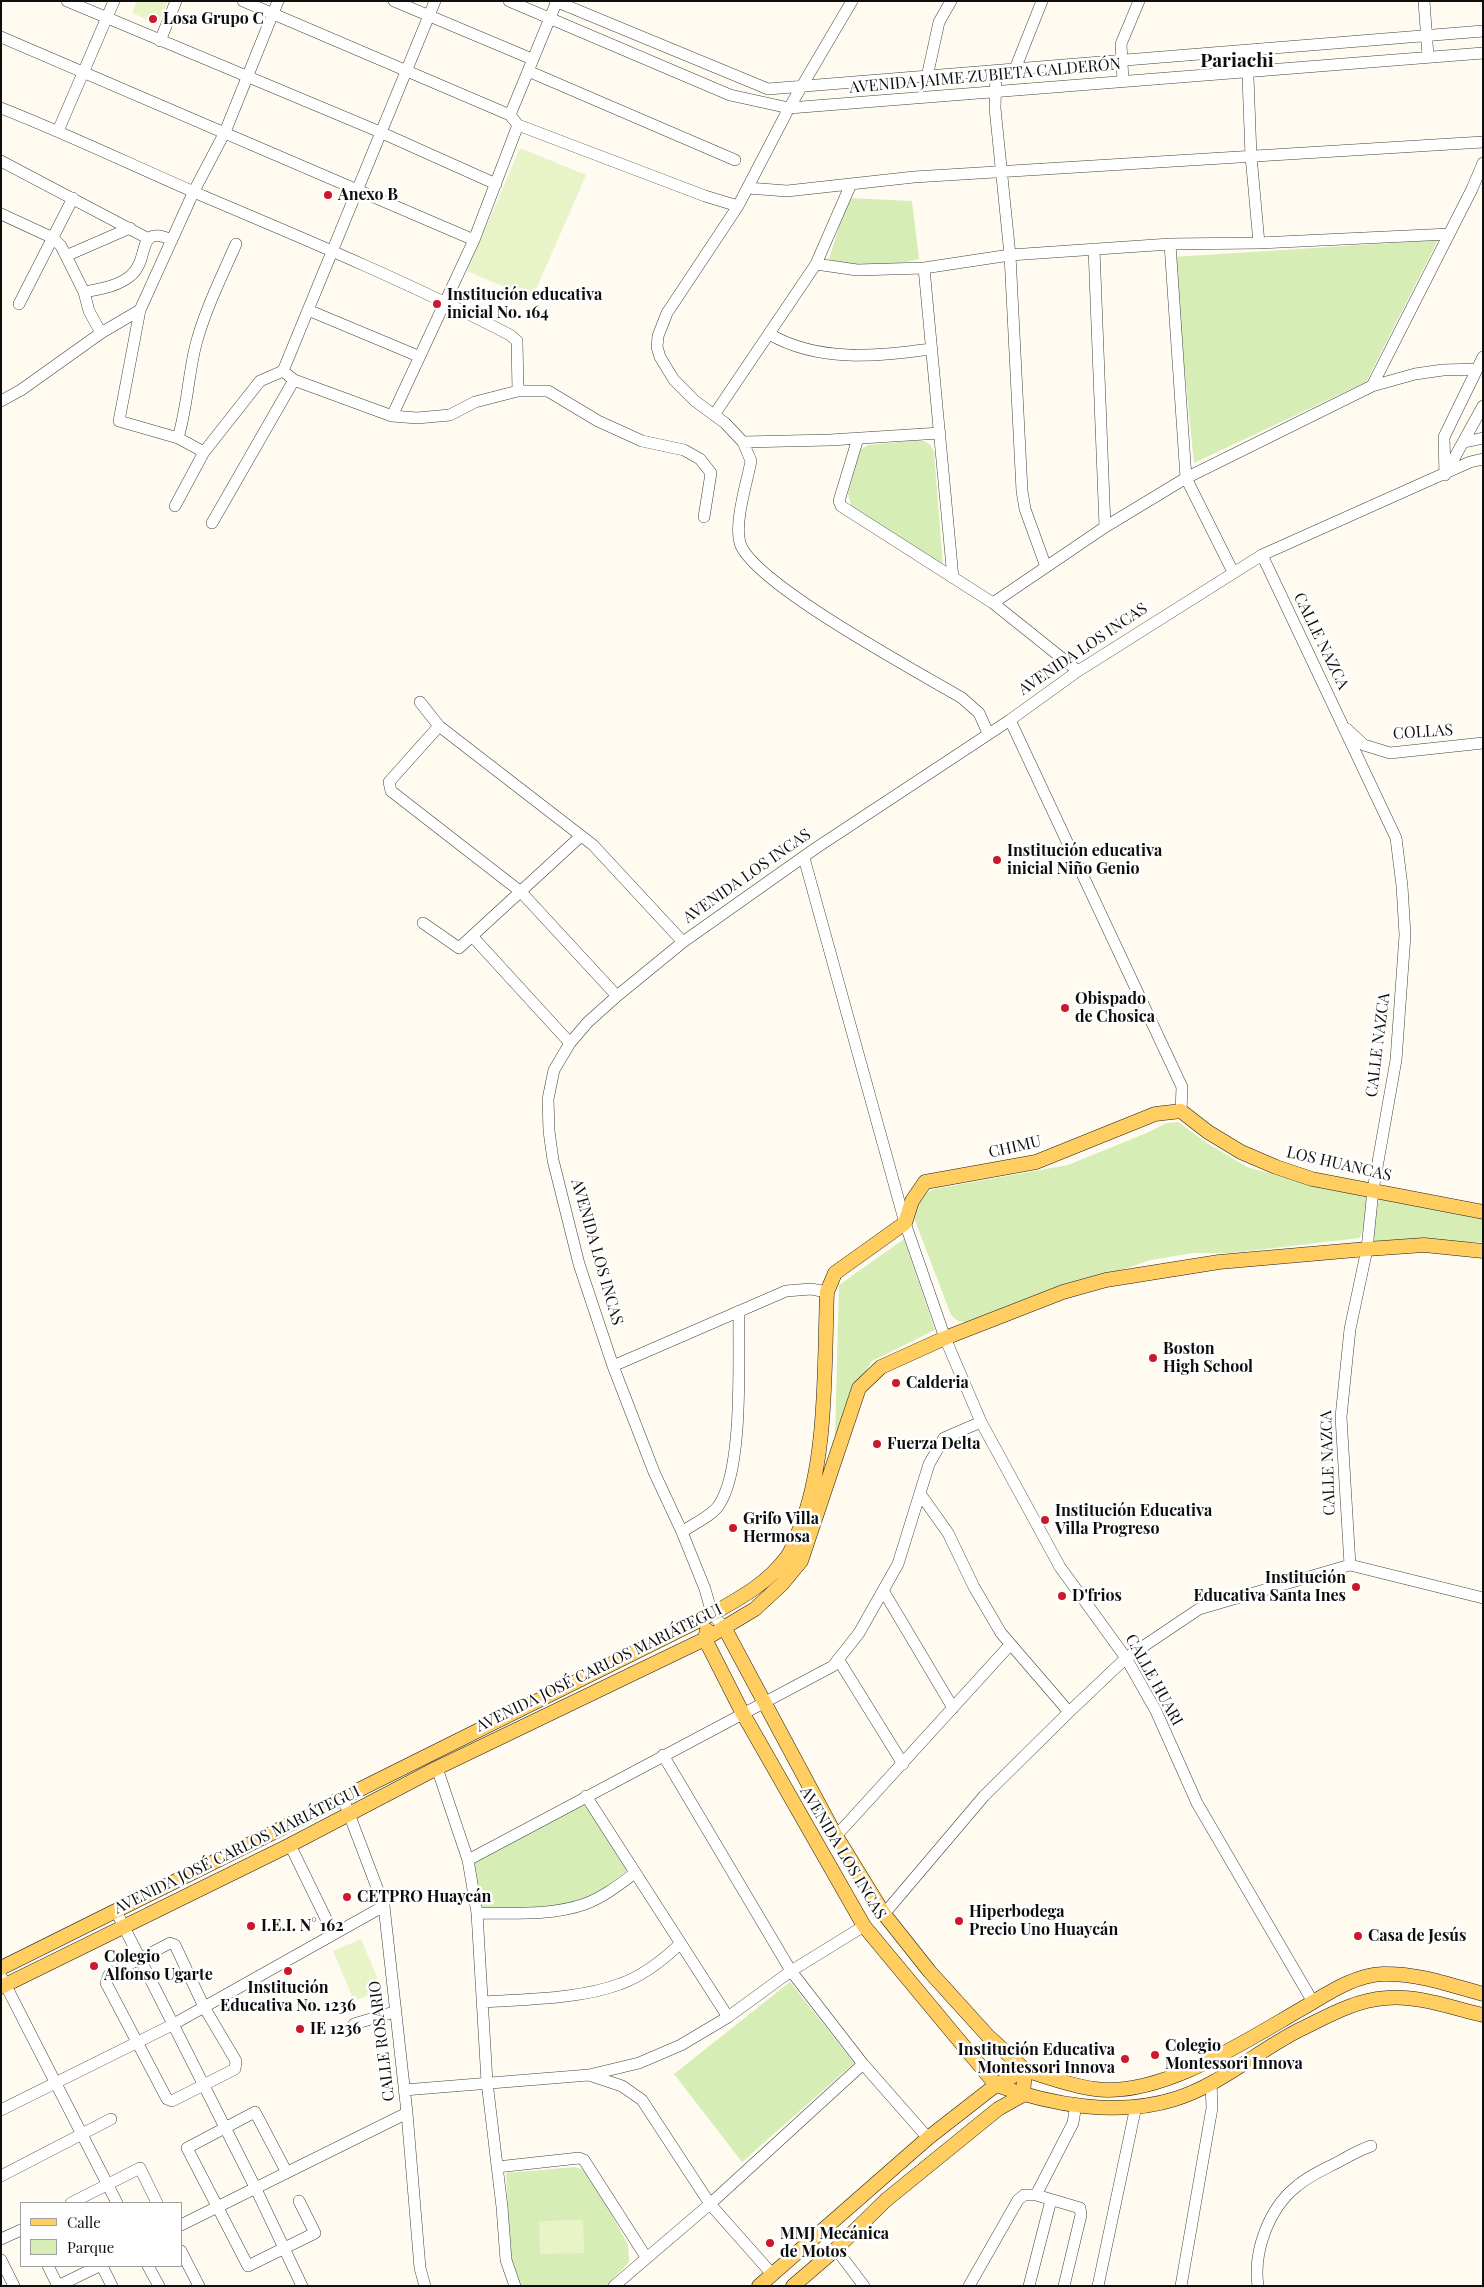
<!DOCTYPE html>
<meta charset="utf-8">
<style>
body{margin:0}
#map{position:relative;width:1484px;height:2287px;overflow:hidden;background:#fffbf0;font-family:"Playfair Display",serif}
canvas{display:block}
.frame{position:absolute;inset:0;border:2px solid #0e0e0e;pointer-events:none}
.legend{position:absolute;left:20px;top:2202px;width:162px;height:65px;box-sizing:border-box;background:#fff;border:1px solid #9f9f9f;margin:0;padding:6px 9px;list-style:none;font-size:15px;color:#0e0e0e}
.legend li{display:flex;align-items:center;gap:10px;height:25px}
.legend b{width:25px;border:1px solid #9f9f9f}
</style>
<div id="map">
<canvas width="1484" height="2287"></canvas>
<div class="frame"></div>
<ul class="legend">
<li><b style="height:6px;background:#ffcd60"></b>Calle</li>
<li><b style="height:14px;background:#d6eeb5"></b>Parque</li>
</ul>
</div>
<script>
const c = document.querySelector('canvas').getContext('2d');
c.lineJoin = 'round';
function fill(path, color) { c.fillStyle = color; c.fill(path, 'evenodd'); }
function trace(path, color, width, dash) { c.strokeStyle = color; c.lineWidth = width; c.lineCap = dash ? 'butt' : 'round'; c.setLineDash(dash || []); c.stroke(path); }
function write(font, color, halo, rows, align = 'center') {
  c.font = font + ' "Playfair Display",serif'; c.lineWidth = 5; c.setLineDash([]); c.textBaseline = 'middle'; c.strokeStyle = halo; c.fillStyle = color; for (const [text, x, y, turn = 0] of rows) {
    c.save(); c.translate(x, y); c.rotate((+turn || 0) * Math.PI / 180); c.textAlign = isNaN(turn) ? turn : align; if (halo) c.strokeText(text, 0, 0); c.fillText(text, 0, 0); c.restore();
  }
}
fill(new Path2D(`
 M848 198 912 201 919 259C889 267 863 266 833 262L829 259Z
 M1438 240 1366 382 1194 463 1173 257Z
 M919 440C927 441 931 444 934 452L943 566 852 509 848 494 860 450 868 445Z
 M1178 1122 1207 1143 1247 1167 1294 1180 1365 1193C1370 1207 1367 1225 1359 1238L1232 1253H1193L1151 1260 965 1322 958 1321 951 1315 914 1218C914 1204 922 1196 934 1189L1068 1165 1149 1132 1166 1123Z
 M1381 1188 1483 1214V1242L1371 1241Z
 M904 1239 935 1330 872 1361 852 1392 835 1436 839 1285Z
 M585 1800 628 1870C618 1877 608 1887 597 1892 561 1911 518 1909 479 1909L472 1860Z
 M790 1982 854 2063 742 2162 674 2074Z
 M575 2167 586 2171 590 2175 628 2245 629 2262 606 2286H522L511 2259 506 2173Z`), '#d6eeb5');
fill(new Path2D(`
 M137 1H168L158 24 132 13Z
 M520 148 586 175 532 299 467 271Z
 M361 1939 382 1989 354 2001 333 1951Z
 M583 2220 584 2253 540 2254 539 2221Z`), '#e8f4c8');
const minor = new Path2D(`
 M67 1 380 132 496 184
 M243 1 510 115 518 125 474 240 392 416
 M394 1 532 59
 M509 1 730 95 789 108 1483 53
 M555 1 768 89 1483 31
 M852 1 789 108 738 206 667 313 658 336 657 347 660 357 674 380 695 401 725 423 743 442 751 461C747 482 734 523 740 543 752 583 920 673 962 698L979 713 988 733
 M1424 1 1428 56
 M1 37 474 240
 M160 41 176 1
 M1247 51 1251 156 1259 243
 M1015 69 1042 1
 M528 71 735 160
 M996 71 995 108 1010 255 1022 491 1025 509 1046 567
 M927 77 939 22 951 1
 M1123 81 1121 44 1139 1
 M1 108C70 135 136 167 203 196 307 240 410 283 510 335L517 341 518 391
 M510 115 557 1
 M518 125 705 196 738 206
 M58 131 114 1
 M1 161 147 238
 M748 188 787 191 914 177 1483 142
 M1 214 53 238 61 246 84 292 89 311 101 333
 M1170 244 1186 478 1233 572
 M1094 249 1105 527
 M68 255 130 228
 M816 264 857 270 924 268 1010 255 1170 244 1259 243 1449 234
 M924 268 953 578
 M84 292C99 289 116 287 129 277 152 260 134 223 172 240
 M19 304 73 198
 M140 310 119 421 178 438 204 452
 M308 310 418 356
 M769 334C820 363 876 356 932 349
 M283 371 294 380 392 416 417 418 450 415 475 402 518 391H548L598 421 642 441 684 450 700 459 711 473 704 517
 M1372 386 1472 189 1483 163
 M1 401 21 390 101 333 140 310 194 191 225 132 278 1
 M714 415 816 264 851 184
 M178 438C187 408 188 378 195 348 204 312 221 278 236 244
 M858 438 839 501 841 506 993 603 1078 671
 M743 442 830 440 940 433
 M1465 442 1483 438
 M1446 473 1483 406
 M1445 475 1444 437 1483 357
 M175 506 204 452 260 381 283 371 435 1
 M212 523 294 380
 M1262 555 1396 838 1402 886 1405 935 1396 1060 1373 1190 1367 1249 1350 1329 1341 1417 1350 1565
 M993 603 1105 527 1186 478 1372 386 1415 374 1443 370 1477 369
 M420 702 439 726 593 845 683 942
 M1010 720 1182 1087 1181 1111
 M439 726 389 782 391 791 521 892 617 996
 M1347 729 1364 745 1390 753 1483 743
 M804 858 905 1223 945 1338 981 1422 1060 1567 1126 1658 1156 1711 1197 1803 1313 2002
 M423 923 459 948 581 836
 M472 936 570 1043
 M613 1366 786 1291 811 1289 827 1292
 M921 1495 948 1533 974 1587 1001 1633 1069 1712
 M682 1532C693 1524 712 1516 719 1505 744 1468 738 1358 739 1311
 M884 1592 953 1708
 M724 1627 712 1614 705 1589 682 1532 654 1472 613 1366 579 1264 553 1160 549 1131 548 1099 554 1070 570 1043 588 1022 617 996 683 942 816 848 1010 720 1078 671 1262 555 1470 462 1483 459
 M838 1659 903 1764
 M663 1755 791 1971 863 2064 928 2138
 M437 1768 468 1860 477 1913 487 2082 502 2207 506 2260 515 2286
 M586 1796 728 2017
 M343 1798 384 1906 407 2113 420 2268 425 2286
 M836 1836 1010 1645
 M290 1845 333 1933
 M468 1860 833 1666 859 1633 898 1564 929 1464 944 1438 981 1422
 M116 1911 255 2187 302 2286
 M477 1913C513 1913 551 1916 585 1904 604 1897 620 1884 635 1873
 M884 1914 984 1796 1069 1712 1126 1658 1199 1609 1350 1565 1483 1598
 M170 1943 175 1945 204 2007 236 2061 235 2069 172 2101 167 2099 106 1983 109 1975Z
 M1 1976 117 2203
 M484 2002C527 1999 580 1999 620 1984 643 1976 663 1960 680 1944
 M354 2024 394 2012
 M589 2075 622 2086 642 2100 710 2204 772 2274
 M404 2090 589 2075 639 2063 681 2045 728 2017 791 1971 864 1926
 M1 2110 172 2025 384 1906
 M497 2167 579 2158 584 2160 646 2257
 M286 2171 255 2112 187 2148 248 2266 315 2233 299 2201
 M1 2176 111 2119
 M1036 2195 1073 2123 1076 2104
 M71 2203 140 2168 157 2203
 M181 2225 407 2113
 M1 2239 21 2230
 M836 2249 864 2286
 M181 2251 199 2286
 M1 2260 14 2286
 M48 2266 58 2286
 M102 2266 112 2286
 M148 2266 159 2286
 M58 2286 99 2266
 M614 2286 710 2204 863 2064
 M969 2286 1018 2200 1024 2195H1036L1080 2208 1081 2215 1064 2286
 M1029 2286 1051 2200
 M1098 2286 1136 2106
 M1181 2286 1212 2108 1211 2082
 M1258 2286C1253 2251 1269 2208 1297 2186 1310 2175 1325 2169 1340 2161 1351 2155 1359 2150 1371 2146`);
const major = new Path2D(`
 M724 1627 836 1836 884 1914 930 1972 988 2036 1025 2070
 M707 1630 705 1639 742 1712 864 1926 996 2085
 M1 1968 712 1614C740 1598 767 1584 787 1557 792 1550 795 1541 798 1533 828 1464 824 1367 827 1292L835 1273 905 1223 912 1201 925 1182 1036 1162 1155 1114 1181 1111 1208 1132 1241 1152 1276 1167 1312 1179 1483 1212
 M1 1987 290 1845 437 1768 705 1639 755 1609 782 1584 801 1561 859 1388 881 1367 945 1338 1063 1292 1106 1280 1219 1262 1367 1249 1424 1245 1483 1251
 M996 2085C1051 2105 1118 2117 1175 2099 1220 2085 1259 2050 1301 2029 1328 2016 1355 2000 1386 1998 1417 1995 1452 2008 1483 2015
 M759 2286 928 2138 996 2085 1025 2070C1048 2077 1071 2086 1095 2089 1161 2098 1247 2040 1303 2008 1327 1994 1354 1975 1383 1974 1417 1973 1450 1985 1483 1994
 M793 2286 836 2249 886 2200 998 2109 1023 2095 1025 2070`);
trace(minor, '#414141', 12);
trace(major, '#1f1f1f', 15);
trace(minor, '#fff', 11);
trace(major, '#ffcd60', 14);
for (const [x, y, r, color] of [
 [153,19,5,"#cc182d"],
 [328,195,5,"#cc182d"],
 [437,304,5,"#cc182d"],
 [997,860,5,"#cc182d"],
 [1065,1008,5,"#cc182d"],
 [1153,1358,5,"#cc182d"],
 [896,1383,5,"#cc182d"],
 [877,1444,5,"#cc182d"],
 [1045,1520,5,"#cc182d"],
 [733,1528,5,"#cc182d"],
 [1356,1587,5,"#cc182d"],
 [1062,1596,5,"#cc182d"],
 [347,1897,5,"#cc182d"],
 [959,1921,5,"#cc182d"],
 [251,1926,5,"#cc182d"],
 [1358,1936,5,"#cc182d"],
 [94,1966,5,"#cc182d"],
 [288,1971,5,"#cc182d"],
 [300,2029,5,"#cc182d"],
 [1155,2055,5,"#cc182d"],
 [1125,2059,5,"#cc182d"],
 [770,2243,5,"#cc182d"]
]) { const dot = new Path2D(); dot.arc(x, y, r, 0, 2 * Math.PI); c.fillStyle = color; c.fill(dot); trace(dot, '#fff', 2); }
write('bold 16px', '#0e0e0e', '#fff', [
 ["Losa Grupo C",163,19],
 ["Anexo B",338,195],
 ["Institución educativa",447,295],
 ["inicial No. 164",447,313],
 ["Institución educativa",1007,851],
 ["inicial Niño Genio",1007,869],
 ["Obispado",1075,999],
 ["de Chosica",1075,1017],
 ["Boston",1163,1349],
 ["High School",1163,1367],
 ["Calderia",906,1383],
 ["Fuerza Delta",887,1444],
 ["Institución Educativa",1055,1511],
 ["Villa Progreso",1055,1529],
 ["Grifo Villa",743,1519],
 ["Hermosa",743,1537],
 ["Institución",1346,1578,"right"],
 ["Educativa Santa Ines",1346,1596,"right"],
 ["D'frios",1072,1596],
 ["CETPRO Huaycán",357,1897],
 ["Hiperbodega",969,1912],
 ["Precio Uno Huaycán",969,1930],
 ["I.E.I. N° 162",261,1926],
 ["Casa de Jesús",1368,1936],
 ["Colegio",104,1957],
 ["Alfonso Ugarte",104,1975],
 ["Institución",288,1988,"center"],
 ["Educativa No. 1236",288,2006,"center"],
 ["IE 1236",310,2029],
 ["Colegio",1165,2046],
 ["Montessori Innova",1165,2064],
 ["Institución Educativa",1115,2050,"right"],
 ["Montessori Innova",1115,2068,"right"],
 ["MMJ Mecánica",780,2234],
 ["de Motos",780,2252]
], 'left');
write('16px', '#0e0e0e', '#fff', [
 ["AVENIDA JAIME ZUBIETA CALDERÓN",985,76,-5],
 ["CALLE NAZCA",1321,641,64],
 ["AVENIDA LOS INCAS",1083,649,-34],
 ["COLLAS",1423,732,-4],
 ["AVENIDA LOS INCAS",747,876,-35],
 ["CALLE NAZCA",1378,1045,-83],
 ["CHIMU",1015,1147,-13],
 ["LOS HUANCAS",1339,1164,13],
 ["AVENIDA LOS INCAS",597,1252,74],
 ["CALLE NAZCA",1328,1463,-92],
 ["AVENIDA JOSÉ CARLOS MARIÁTEGUI",599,1668,-26],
 ["CALLE HUARI",1154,1680,61],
 ["AVENIDA JOSÉ CARLOS MARIÁTEGUI",237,1850,-26],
 ["AVENIDA LOS INCAS",843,1853,59],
 ["CALLE ROSARIO",382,2041,-97]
]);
write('bold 19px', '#0e0e0e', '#fff', [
 ["Pariachi",1237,61]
]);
</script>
